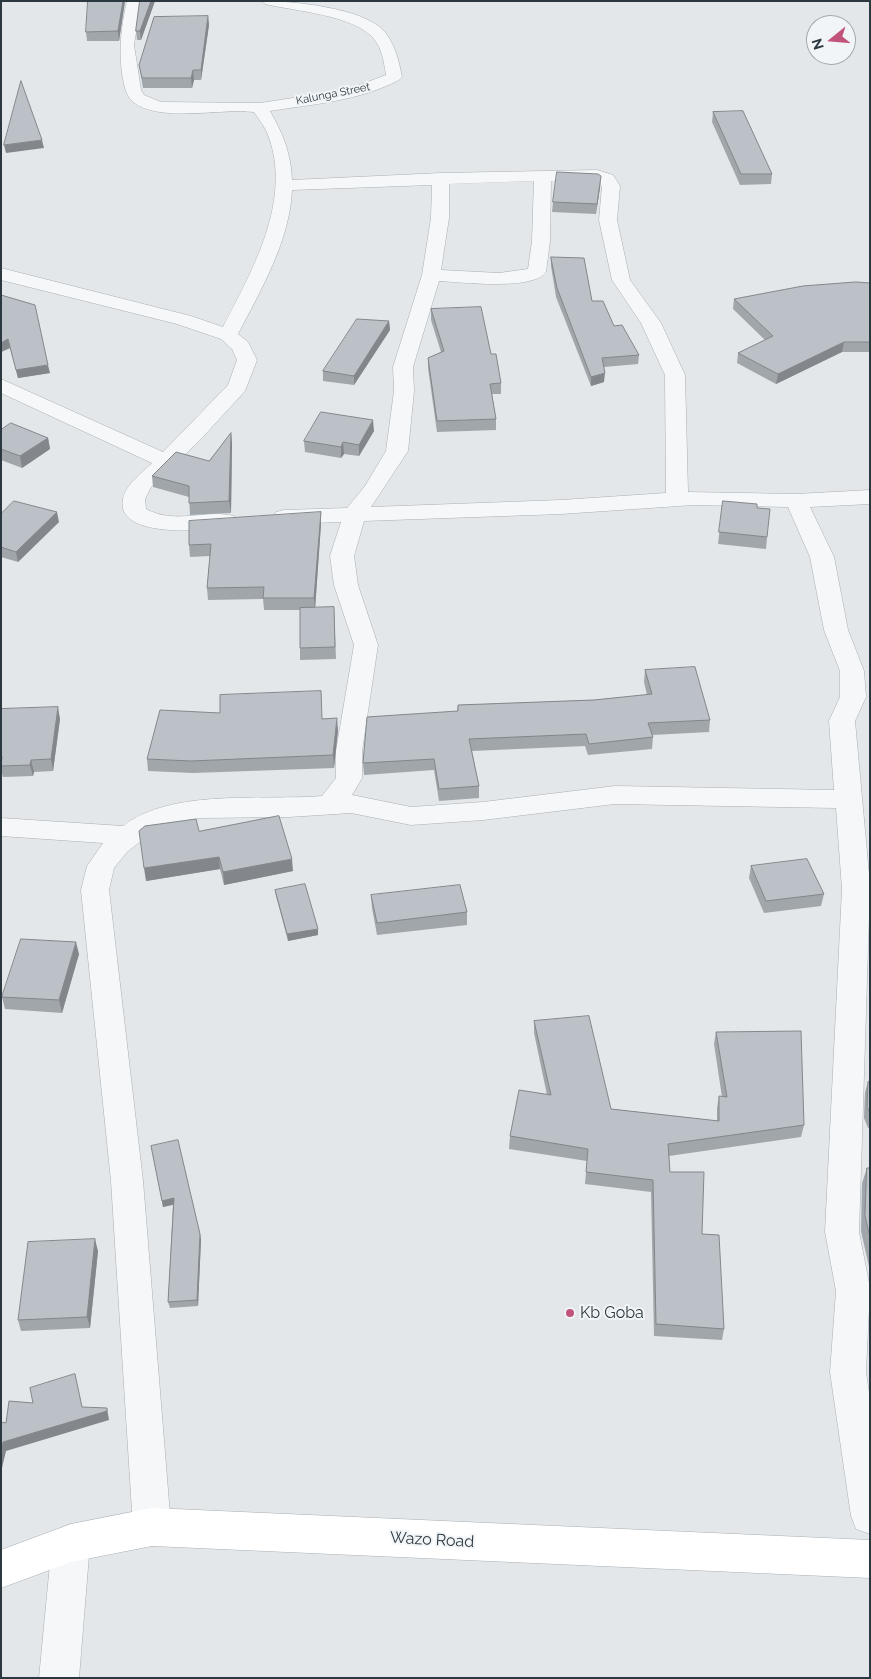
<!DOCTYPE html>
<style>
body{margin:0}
#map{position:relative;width:871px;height:1679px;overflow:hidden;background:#e3e7ea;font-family:Raleway,sans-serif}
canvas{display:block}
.frame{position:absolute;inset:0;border:2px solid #2c3840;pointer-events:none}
.north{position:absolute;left:806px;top:15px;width:50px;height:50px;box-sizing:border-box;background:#f2f5f7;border:1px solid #a3a9ae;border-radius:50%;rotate:253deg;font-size:14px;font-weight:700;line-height:20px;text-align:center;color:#2c3840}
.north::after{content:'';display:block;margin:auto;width:18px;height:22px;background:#c2547b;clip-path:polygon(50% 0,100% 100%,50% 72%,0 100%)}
</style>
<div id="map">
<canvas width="871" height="1679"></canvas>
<div class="frame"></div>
<div class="north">N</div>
</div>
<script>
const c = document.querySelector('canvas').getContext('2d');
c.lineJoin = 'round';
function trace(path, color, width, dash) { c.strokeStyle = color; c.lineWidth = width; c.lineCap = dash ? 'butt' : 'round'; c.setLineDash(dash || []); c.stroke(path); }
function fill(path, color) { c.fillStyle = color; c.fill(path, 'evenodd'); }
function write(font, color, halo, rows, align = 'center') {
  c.font = font + ' Raleway,sans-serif'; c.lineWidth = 4; c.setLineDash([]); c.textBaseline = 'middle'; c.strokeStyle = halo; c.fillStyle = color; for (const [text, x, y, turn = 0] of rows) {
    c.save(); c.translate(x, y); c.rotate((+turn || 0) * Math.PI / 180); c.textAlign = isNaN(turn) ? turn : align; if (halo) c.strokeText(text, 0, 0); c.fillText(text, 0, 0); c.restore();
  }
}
const minor = new Path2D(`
 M127 1H141L134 45 141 90 144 95 161 102 260 103 346 90 386 75C384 63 382 48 374 39 355 15 294 11 265 4L263 1C293 1 363 8 384 31 395 44 399 61 402 77L399 80C359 101 314 104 270 111 283 134 291 153 292 180L441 173 597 170 613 175 620 186 617 220 630 280 661 323 685 375 688 492 796 494 870 490V504L810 507 834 557 848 630 864 671 866 697 855 721 870 885 859 1232 870 1288 866 1372 870 1399V1534L856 1529 851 1516 830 1372 836 1291 825 1232 842 889 836 808 615 804 483 820 411 825 351 813 289 817 199 818 174 823 150 834 127 852 114 868 109 890 143 1181 171 1527 166 1540 152 1546 138 1540 133 1527 111 1181 81 890 87 866 103 843 1 836V818L123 826C172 788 262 801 322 796L336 778V751L354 645 334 585 330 556 341 522 284 524 276 522 273 517 276 512 284 510 347 508 365 486 386 451 394 391 393 367 422 275 431 218 432 185 292 190C290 240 261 290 238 334L248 342 257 360 245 391 200 440 151 487 145 499 146 509C176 525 204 509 234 516L237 521 234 526C212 531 114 540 123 499 126 484 142 473 152 463L1 393V379L163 452 228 385 237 360 232 349 221 339 177 324 1 280V268L191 316 223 327C252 271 293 200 268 135 265 127 259 119 254 112 221 108 160 123 133 102 125 95 124 83 122 74 119 48 121 27 127 1ZM595 180 602 186 599 220 612 280 641 323 665 375 666 493 561 500 371 507 408 451 414 391 413 367 439 281C460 282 533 291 546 272L550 241 551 181ZM534 181 532 241 528 269 499 273 441 270 449 218V184ZM694 505 788 507 810 557 824 630 840 671V697L829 721 834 790 615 786 483 802 411 807 352 795 362 778V751L378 645 358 585 354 556 364 521 561 514Z
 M71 1524 85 1530 90 1543 79 1678H39L52 1543 57 1530Z`);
const secondary = new Path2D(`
 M152 1508 870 1540V1578L152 1546 71 1562 1 1588V1550L71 1524Z`);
trace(minor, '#a8afb4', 1);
trace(secondary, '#a8afb4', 1);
fill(minor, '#f5f7f8');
fill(secondary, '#fff');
fill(new Path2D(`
 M125 1 119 41H87L86 32Z
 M140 1H155L141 40H137L136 31Z
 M208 16 209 25 201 80H194L192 88H143L139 65Z
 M713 112 772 174 771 184 740 185 712 122Z
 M600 187 596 214 552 212 553 202Z
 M551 257 592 301 639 355 638 364 604 367V382L591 386 556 297 551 266Z
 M870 283V352H842L776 384 737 363 738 353 765 340 733 309 734 299Z
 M1 295 50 373 18 378 10 348 1 352Z
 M431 309 491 354 501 383V394H492L496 419V430L437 432 428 368V358L441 352 431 320Z
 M389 321 390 330 354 385 323 381V371Z
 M1 430 48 438 50 449 22 468 1 460Z
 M374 431 359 456 344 454 341 458 305 452 304 441Z
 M231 433 232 444 231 513 190 515 189 497 153 487 152 476 209 461Z
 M723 501 757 508 767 537 766 549 718 544Z
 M321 512V524L315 608 334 607 336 659 300 660V610H264L263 599 208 600 207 588 210 556 190 557 189 545Z
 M1 514 59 522 18 562 1 557Z
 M645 670 710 720 709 732 652 735 653 737 652 749 588 755 585 746 472 751 479 786V798L439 801 434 770 364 775 363 763 457 711 458 705 594 700 647 695 644 682Z
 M1 709 60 719 53 771 34 772 33 776 3 777 1 770Z
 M322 719 338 730 334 768 193 773 148 771 147 759Z
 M199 831 293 871 224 885 220 869 146 881Z
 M751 866 824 894 821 906 764 913 749 878Z
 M275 890 318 935 288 941 276 896Z
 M371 895 467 912V925L377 935 372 908Z
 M79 954 62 1013 5 1009 2 997Z
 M534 1021 611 1109 717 1121V1108L719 1096 722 1097 714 1044 716 1032 804 1125 801 1137 669 1156 670 1172 702 1234 724 1329 722 1340 654 1336 651 1192 585 1184 587 1161 509 1149 510 1136 547 1095 534 1033Z
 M870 1081V1127L868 1128 864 1118 865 1092 868 1082Z
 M151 1146 200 1234 201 1240 198 1306 170 1308 168 1302 173 1205 163 1207Z
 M867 1168H870V1271L861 1231 862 1183Z
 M98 1251 90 1328 21 1331 18 1320Z`), '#a1a6aa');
fill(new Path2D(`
 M123 1H125L119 41 118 31Z
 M151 1H155L141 40 140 31Z
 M208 16 209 25 201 80V70Z
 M193 70 194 80 192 88 191 78Z
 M42 140 44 148 6 153 4 145Z
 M601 176 600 187 596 214 597 204Z
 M389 321 390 330 354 385V376Z
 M8 339 10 348 1 352V343Z
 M844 342 842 352 776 384 778 374Z
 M48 365 50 373 18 378 16 370Z
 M605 373 604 382 591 386V377Z
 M373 420 374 431 359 456V445Z
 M231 433 232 444 231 513 229 501Z
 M48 438 50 449 22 468 20 456Z
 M343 442 344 454 341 458V447Z
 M57 512 59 522 18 562 16 552Z
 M321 512V524L315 610 314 598Z
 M58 707 60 719 53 771 51 759Z
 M337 718 338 730 334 768 333 755Z
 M31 760 34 772 33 776 30 765Z
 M219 857 220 869 146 881 144 868Z
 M292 859 293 871 224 885 223 872Z
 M318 929V935L288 941 287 934Z
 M76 942 79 954 62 1013 59 1000Z
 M174 1198 175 1204 163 1207 162 1201Z
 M200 1234 201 1240 198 1306 197 1300Z
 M95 1239 98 1251 90 1328 87 1317Z
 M107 1408 109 1420 6 1451 2 1468 1 1466V1450L3 1442Z`), '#83878b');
const building = new Path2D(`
 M88 1H123L118 31 86 32Z
 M140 1H151L140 31H136Z
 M208 16 201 70H193L191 78H142L139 65 154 17Z
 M21 81 42 140 4 145Z
 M743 111 772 174H741L713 112Z
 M557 172 598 174 601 176 597 204 553 202Z
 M551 257 584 258 592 301H603L614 326 622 325 639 355 602 358 605 373 591 377 557 288Z
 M856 282 870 283V342H844L778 374 738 353 773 336 734 299 803 286Z
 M1 295 35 305 48 365 16 370 8 339 1 343Z
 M481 307 491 354H496L501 383 490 384 496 419 437 421 428 358 444 351 431 309Z
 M357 319 389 321 354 376 323 371Z
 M321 412 373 420 359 445 343 442 341 447 304 441Z
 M11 423 48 438 20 456 1 449V430Z
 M231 433 229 501 189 503V486L152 476 176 452 209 461Z
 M14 501 57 512 16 552 1 547V514Z
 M723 501 757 504V508L770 509 767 537 719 532Z
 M321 512 314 598H263L264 587 207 588 211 544 189 545V521Z
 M334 607 335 647 300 648V608Z
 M695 667 710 720 648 723 653 737 589 744 586 734 469 739 479 786 439 789 434 759 363 763 367 717 458 711V705L594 700 652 694 645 670Z
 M321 691 322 719 337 718 333 755 191 761 147 759 160 710 220 713V695Z
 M58 707 51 759 31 760 30 765 1 766 2 756H1V709Z
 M279 816 292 859 223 872 219 857 144 868 139 831 145 826 196 819 199 831Z
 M807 859 824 894 766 901 751 866Z
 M305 884 318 929 287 934 275 890Z
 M460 885 467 912 377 923 371 895Z
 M21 939 76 942 59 1000 2 997Z
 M589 1016 611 1109 719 1121V1096L727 1097 716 1032 801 1031 804 1125 668 1144 670 1172H704L702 1234 719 1235 724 1329 656 1324 653 1180 586 1172 588 1149 510 1136 519 1090 551 1095 534 1021Z
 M870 1081V1113L867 1107 868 1082Z
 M178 1140 200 1234 197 1300 168 1302 174 1198 162 1201 151 1146Z
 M867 1168H870V1237L865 1216Z
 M95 1239 87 1317 18 1320 28 1242Z
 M75 1374 82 1407 107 1408V1411L3 1442 1 1450V1422L6 1423 9 1401 33 1403 30 1388Z`);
fill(building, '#bbc1c6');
trace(building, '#83878b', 1);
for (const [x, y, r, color] of [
 [570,1313,5,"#c2547b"]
]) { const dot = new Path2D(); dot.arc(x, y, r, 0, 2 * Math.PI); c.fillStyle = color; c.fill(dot); trace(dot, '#f2f5f7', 2); }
write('11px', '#2c3840', '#f2f5f7', [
 ["Kalunga Street",333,94,-11]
]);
write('16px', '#2c3840', '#f2f5f7', [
 ["Kb Goba",580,1313]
], 'left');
write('16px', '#2c3840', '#f2f5f7', [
 ["Wazo Road",432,1540,3]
]);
</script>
